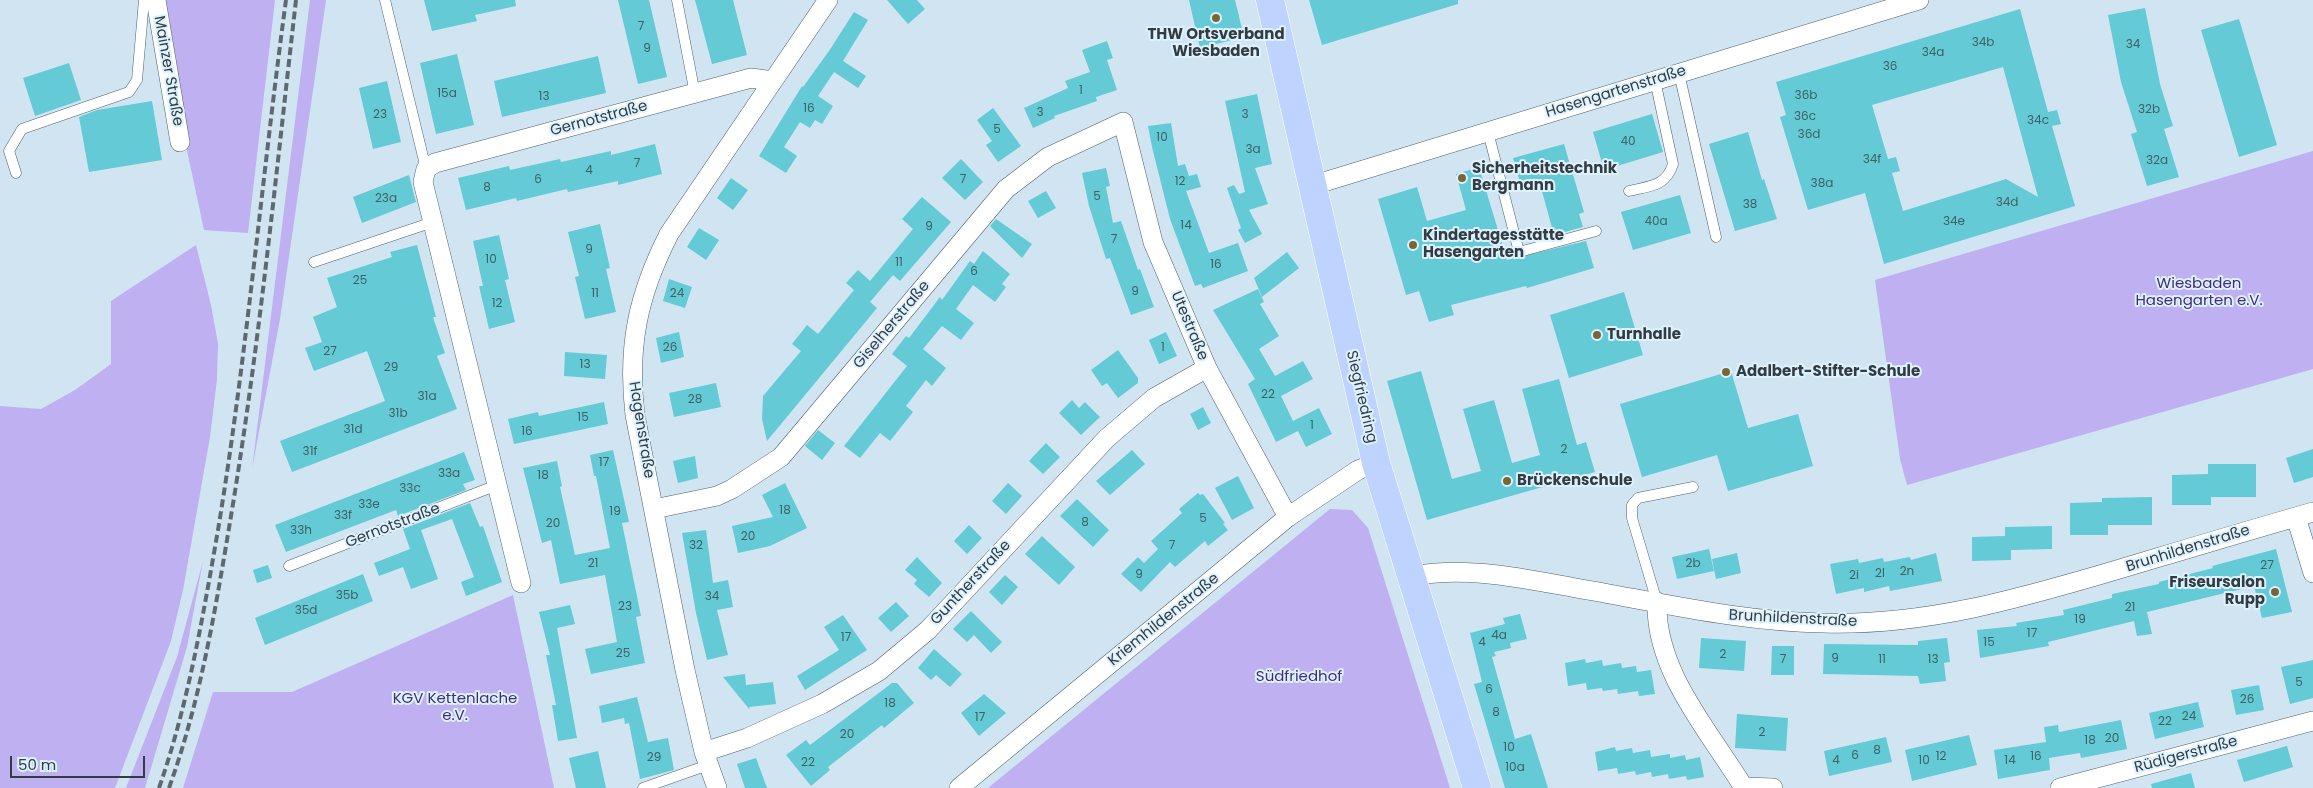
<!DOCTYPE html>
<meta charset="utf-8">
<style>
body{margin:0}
#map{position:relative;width:2313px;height:788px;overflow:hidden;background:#d0e5f1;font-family:Poppins,sans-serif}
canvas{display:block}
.scale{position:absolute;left:10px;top:756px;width:135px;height:22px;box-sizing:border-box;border:2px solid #343c41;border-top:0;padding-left:6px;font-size:15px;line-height:18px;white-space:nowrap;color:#343c41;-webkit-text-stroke:4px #ddf2ff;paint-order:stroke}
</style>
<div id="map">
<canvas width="2313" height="788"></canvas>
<div class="scale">50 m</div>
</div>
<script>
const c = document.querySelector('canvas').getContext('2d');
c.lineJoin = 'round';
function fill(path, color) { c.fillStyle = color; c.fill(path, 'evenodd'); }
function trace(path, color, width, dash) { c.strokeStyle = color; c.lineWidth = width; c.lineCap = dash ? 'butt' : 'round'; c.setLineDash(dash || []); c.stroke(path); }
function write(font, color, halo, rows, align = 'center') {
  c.font = font + ' Poppins,sans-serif'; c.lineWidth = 4; c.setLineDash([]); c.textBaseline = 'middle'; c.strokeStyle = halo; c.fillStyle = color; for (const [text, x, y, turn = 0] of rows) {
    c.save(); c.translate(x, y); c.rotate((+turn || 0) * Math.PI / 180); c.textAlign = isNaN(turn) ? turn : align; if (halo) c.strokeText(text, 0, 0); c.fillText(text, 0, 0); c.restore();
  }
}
fill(new Path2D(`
 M159 0H275L248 233 204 230 173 85Z
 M310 0H326L280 319 252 469Z
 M2313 151V369L1907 485 1900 459 1875 280Z
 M196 245 211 305 218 344 217 379 210 437 183 590 171 641 115 788H0V406L41 409 75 390 111 364V301Z
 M1330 509 1352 510 1368 528 1450 788H988Z
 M203 561 187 647 145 788H126L177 657Z
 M513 595 554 788H183L213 692H292Z`), '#beb0f1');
fill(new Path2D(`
 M424 0H515L516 6 475 15 477 21 432 31Z
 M618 0H649L667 77 638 84Z
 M695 0H733L747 55 712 64Z
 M887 0H917L925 9 908 24Z
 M1189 0H1235L1244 37 1200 48Z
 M1309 0H1458V4L1322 45Z
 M2145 8 2160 84 2173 126 2164 129 2179 177 2147 186 2131 134 2137 132 2121 82 2108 15Z
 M2020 9 2048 112 2057 110 2061 124 2052 126 2075 206 1884 264 1865 193 1808 210 1780 117 1786 115 1776 82ZM2003 67 2038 197 2006 179 1903 211 1892 173 1900 171 1896 157 1888 159 1872 105Z
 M854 12 868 20 843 61 866 76 858 88 834 72 818 96 833 106 822 124 815 120 810 128 800 122 784 147 797 156 786 173 759 156 802 86 803 87 829 51Z
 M2239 19 2277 145 2239 157 2201 30Z
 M1107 41 1113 58 1107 60 1117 90 1096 97 1097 101 1054 116 1055 118 1033 128 1024 108 1068 88 1065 81 1090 72 1082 50Z
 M457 54 474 125 436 134 420 63Z
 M598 56 606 93 502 117 494 81Z
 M69 63 81 100 35 116 23 78Z
 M387 81 401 142 373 149 359 88Z
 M1257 94 1272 164 1255 168 1268 204 1249 210 1262 234 1245 243 1238 230 1241 228 1227 188 1234 185 1239 194 1245 192 1225 101Z
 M152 101 162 160 89 172 79 117 97 110Z
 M993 108 1021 146 998 162 986 145 992 141 977 120Z
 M1652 114 1663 152 1604 170 1593 132Z
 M1171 123 1178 166 1185 164 1189 176 1197 174 1201 187 1186 191 1209 253 1238 243 1248 271 1203 288 1201 284 1195 286 1170 219 1152 147 1148 126Z
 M1748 132 1762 180 1764 179 1777 219 1735 231 1709 144Z
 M655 144 662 174 618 185V181L568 192 567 189 517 201 516 198 466 210 458 178 509 166 510 170 560 159 561 162 611 151V155Z
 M1564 144 1584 212 1579 214 1583 227 1554 235 1540 184 1522 189 1513 158Z
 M961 159 983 182 965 200 942 178Z
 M1479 167 1507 260 1586 241 1594 268 1527 288 1526 286 1451 305 1454 315 1429 322 1419 291 1406 295 1378 199 1417 187 1427 221 1466 210 1456 174Z
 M1106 168 1110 186 1106 187 1113 223 1121 221 1138 270 1140 269 1154 307 1131 315 1110 258 1106 259 1089 206 1082 173Z
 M409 175 416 202 362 223 353 197Z
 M731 178 748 190 733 210 717 198Z
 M1046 191 1056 208 1038 218 1028 201Z
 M1680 195 1691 233 1633 250 1621 212Z
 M922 197 951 222 900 281 893 275 870 302 877 308 767 441 762 419 763 396 801 351 792 344 807 325 818 334 854 290 846 283 858 270 870 281 913 229 902 219Z
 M996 219 1032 244 1022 258 990 226Z
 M600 224 610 268 606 269 616 312 585 319 575 277 579 276 568 232Z
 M699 228 719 240 706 260 687 247Z
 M499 235 509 279 505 280 515 322 489 329 479 286H483L473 241Z
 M417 245 436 317H433L445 353 437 356 457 409 292 472 280 441 385 401 367 351 314 371 305 348 322 342 313 317 337 307 327 278 392 257 390 252Z
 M983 251 1010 274 1002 284 1006 287 995 302 973 285 956 309 974 323 961 340 942 326 923 349 946 368 932 386 926 380 906 406 913 412 890 441 880 433 860 458 844 446 907 366 892 354 906 336 909 338 940 297 942 300 970 261 974 264Z
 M1287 252 1299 268 1262 297 1254 278Z
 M669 279 692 287 685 308 663 301Z
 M1258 289 1264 302 1260 304 1279 336 1259 349 1275 376 1303 361 1313 379 1281 396 1293 421 1319 408 1332 434 1306 447 1298 431 1276 442 1248 384 1255 379 1213 310Z
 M1624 292 1643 355 1569 378 1550 315Z
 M679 332 684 357 661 363 656 338Z
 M1166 332 1177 356 1159 364 1149 340Z
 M1118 350 1138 378V383L1118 398 1107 383 1102 386 1091 370Z
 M565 352 607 355 605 379 564 376Z
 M1421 371 1452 479 1481 471 1463 409 1494 400 1512 463 1540 455 1522 389 1559 379 1577 445 1586 442 1595 472 1427 520 1387 381Z
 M1731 371 1748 428 1798 414 1813 466 1728 491 1717 455 1642 477 1620 404Z
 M716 383 721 407 674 417 669 393Z
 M1072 400 1079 408 1085 402 1100 417 1081 435 1059 413Z
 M604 402 608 424 514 444 508 419 538 412 539 416Z
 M1203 407 1211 423 1198 430 1190 414Z
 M818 430 835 443 822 460 805 446Z
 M1046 443 1060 457 1043 474 1029 461Z
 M2313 449V477L2294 483 2286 458Z
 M613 450 629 522 622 523 641 616 636 617 645 663 591 674 585 649 617 642 605 575 560 584 551 540 542 543 523 468 557 461 562 486 560 487 575 555 610 548 596 476H594L590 455Z
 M1132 450 1145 464 1110 495 1096 481Z
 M464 452 475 480 463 484 466 490 398 516 396 510 286 552 275 525Z
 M695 456 698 478 678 483 673 461Z
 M2208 464H2256V497H2211V505H2172V475L2208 474Z
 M1238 476 1254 508 1232 520 1215 488Z
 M785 483 807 528 770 546 738 553 732 526 773 517 762 495Z
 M1008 483 1022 496 1006 514 992 501Z
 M1198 493 1200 495 1203 494 1225 523 1223 524 1228 530 1208 546 1205 541 1175 567 1170 562 1141 592 1121 574 1138 557 1144 563 1158 549 1151 541 1182 513 1179 509Z
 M2152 497V525H2108V535H2070V503L2102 502V498Z
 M1077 499 1109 530 1093 547 1060 516Z
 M470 503 480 527 483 526 502 582 466 596 461 582 474 577 452 519 421 530 438 579 411 589 403 567 379 576 374 563 410 549 403 529Z
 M969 525 982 538 967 554 954 541Z
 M2052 526V549L2011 550V560L1972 561V537L2005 536V527Z
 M706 530 713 583 728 580 733 607 717 610 728 655 707 660 696 613 682 533Z
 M1042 536 1075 567 1059 585 1025 554Z
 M1709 549 1714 571 1677 579 1672 557Z
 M2276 549 2292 612 2262 618 2254 586 2147 612 2152 634 2137 636 2134 621 2048 642 2049 646 1980 658 1977 630 2017 626 2016 623 2064 615 2063 610 2112 598V594L2159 584V582L2213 568 2212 566Z
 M1737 553 1741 573 1716 579 1712 559Z
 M1936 553 1942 581 1890 591 1889 586 1864 592V588L1836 594 1830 564 1858 559 1859 563 1883 558 1884 562 1910 557 1911 560Z
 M917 557 942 583 929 597 914 584 917 580 905 570Z
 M268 565 272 578 257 583 253 570Z
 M363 574 373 601 265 645 255 618Z
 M1005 575 1018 587 1002 605 989 592Z
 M896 602 909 616 891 632 878 618Z
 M570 605 575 624 557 628 577 738 558 741 552 705H556L546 655H550L539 612Z
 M971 611 1002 642 991 653 974 635 967 642 953 629Z
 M1520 614 1527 639 1510 643 1511 648 1494 652 1496 656 1492 657 1515 739 1531 734 1548 788H1505L1474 684 1482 682 1470 633 1505 624 1503 618Z
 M843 615 867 650 805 690 797 676 839 650 824 627Z
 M1701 638 1746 641 1744 671 1699 668Z
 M1947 638 1950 662 1944 663 1946 681 1920 684 1918 676 1823 674 1824 644 1918 645V641Z
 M1772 646H1794V675H1771Z
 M934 649 962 674 950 687 936 675 931 680 918 668Z
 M1585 659 1586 663 1602 660 1603 666 1621 663 1622 668 1636 666 1637 672 1651 670 1655 694 1639 696 1638 691 1618 694 1617 689 1603 691 1602 688 1587 690 1586 683 1568 686 1565 663Z
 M2313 660V698L2290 704 2281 667Z
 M745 674 746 685 773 682 776 704 749 707 750 710 723 677Z
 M892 683H897L914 703 884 728 882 725 828 767 830 770 811 786 786 755 806 740 810 745Z
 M2259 685 2264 710 2236 715 2231 690Z
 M984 694 1006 713 979 736 961 713Z
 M637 697 648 742 668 738 674 770 640 779 629 723 625 724 624 718 602 723 599 706Z
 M2198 702 2204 727 2155 739 2149 713Z
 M1737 714 1788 718 1786 751 1735 748Z
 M2121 720 2127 749 2081 758 2080 753 2049 758 2050 770 1998 779 1994 750 2046 742 2044 727 2058 725 2059 732Z
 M1969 735 1977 765 1912 781 1905 750Z
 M1886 737 1892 762 1829 776 1824 751Z
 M2287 746 2293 767 2244 782 2237 760Z
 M1615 747 1616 751 1632 748 1633 753 1650 750 1651 757 1670 754V758L1685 755 1686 760 1700 757 1704 777 1687 780 1686 776 1669 779 1668 774 1652 777 1651 772 1636 775 1635 771 1618 774 1617 768 1598 771 1595 752Z
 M598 751 606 788H576L569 758Z
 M756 758 767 788H745L737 764Z
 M2191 773 2195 788H2152L2151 784Z`), '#63cad6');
const lane = new Path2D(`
 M385 0 426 169
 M677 0 695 94
 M1679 73 1716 237
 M1488 132 1519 252 1596 231
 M16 173 9 151 22 129 129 92 137 80 144 0
 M1629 191C1649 186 1666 187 1673 164L1655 80
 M314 262 433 222
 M289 566 497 485
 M1657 602 1632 518V505L1638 498 1693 487
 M643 788 708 765`);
const street = new Path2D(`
 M156 0 180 142
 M1314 185 1919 0
 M654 509 717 496 732 489 781 457 1006 189 1048 157 1123 122 1153 242 1207 368 1288 517
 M2296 517 2313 573
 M1412 576C1467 566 1521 578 1576 588 1658 602 1740 622 1823 623 1924 626 2018 599 2113 571 2180 551 2246 531 2313 512
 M521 583 423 182 426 169 435 163 751 78 773 81
 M1657 602C1655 672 1710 732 1744 788
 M704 752 747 738 822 704 879 671 928 630 1107 438 1154 398 1207 368
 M1744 787 1773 788
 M717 788 704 752 685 670 635 415C627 346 638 295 669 234L828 0
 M959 788 1288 517 1358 470 1376 463
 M2060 788 2313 721`);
const primary = new Path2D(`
 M1270 0 1376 463 1477 788`);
trace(lane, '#4f616c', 11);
trace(street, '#4f616c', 20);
trace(primary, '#fff', 29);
trace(lane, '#fff', 10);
trace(street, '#fff', 19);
trace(primary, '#bfd3ff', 28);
trace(new Path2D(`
 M159 788C188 705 203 616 218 530 247 354 262 177 286 0
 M169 788C200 702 215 612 230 522 259 349 276 174 296 0`), '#5d686f', 4, [8, 4]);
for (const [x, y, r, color] of [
 [1216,18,5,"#7a6635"],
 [1462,178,5,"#7a6635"],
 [1413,245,5,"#7a6635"],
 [1597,335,5,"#7a6635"],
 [1726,372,5,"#7a6635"],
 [1507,481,5,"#7a6635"],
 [2275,592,5,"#7a6635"]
]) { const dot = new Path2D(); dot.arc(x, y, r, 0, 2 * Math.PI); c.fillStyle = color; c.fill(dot); trace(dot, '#ddf2ff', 2); }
write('12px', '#406066', null, [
 ["7",641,27],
 ["34b",1983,43],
 ["34",2133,45],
 ["9",647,49],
 ["34a",1933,53],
 ["36",1890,67],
 ["1",1081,91],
 ["15a",447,94],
 ["36b",1806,96],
 ["13",544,97],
 ["16",809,109],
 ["32b",2149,110],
 ["3",1040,113],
 ["23",380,115],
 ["3",1245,115],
 ["36c",1805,117],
 ["34c",2038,121],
 ["5",997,130],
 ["36d",1809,135],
 ["10",1162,138],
 ["40",1628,142],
 ["3a",1253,150],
 ["34f",1872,160],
 ["32a",2157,161],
 ["7",637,164],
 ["4",589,171],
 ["6",538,180],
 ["7",963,180],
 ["12",1180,182],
 ["38a",1822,184],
 ["8",487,188],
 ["5",1097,197],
 ["23a",386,199],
 ["34d",2007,203],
 ["38",1750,205],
 ["40a",1656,222],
 ["34e",1954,222],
 ["14",1186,226],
 ["9",929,227],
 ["7",1114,240],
 ["9",589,250],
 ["10",491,260],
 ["11",899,263],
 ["16",1216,265],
 ["6",974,272],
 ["25",360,281],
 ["9",1135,292],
 ["11",595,294],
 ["24",677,294],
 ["12",497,304],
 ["26",670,348],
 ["1",1163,348],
 ["27",330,352],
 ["13",585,365],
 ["29",391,368],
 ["22",1268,395],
 ["31a",427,397],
 ["28",695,400],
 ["31b",398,414],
 ["15",583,418],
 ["1",1312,426],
 ["31d",353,430],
 ["16",527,432],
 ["2",1564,450],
 ["31f",310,452],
 ["17",604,463],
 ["33a",449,474],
 ["18",543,476],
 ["33c",410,489],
 ["33e",369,505],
 ["18",785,511],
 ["19",615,512],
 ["33f",343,516],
 ["5",1203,519],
 ["8",1085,523],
 ["20",553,524],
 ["33h",301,531],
 ["20",748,537],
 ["32",696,546],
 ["7",1172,546],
 ["21",593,564],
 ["2b",1693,564],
 ["27",2267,566],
 ["2n",1907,572],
 ["2l",1880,574],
 ["9",1139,575],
 ["2i",1854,576],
 ["35b",347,596],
 ["34",712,597],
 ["23",625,607],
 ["21",2130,608],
 ["35d",306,611],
 ["19",2080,620],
 ["17",2032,634],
 ["4a",1499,636],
 ["17",846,638],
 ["4",1482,643],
 ["15",1989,643],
 ["25",623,654],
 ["2",1723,655],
 ["9",1835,659],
 ["7",1783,660],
 ["11",1882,660],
 ["13",1933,660],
 ["5",2299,683],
 ["6",1489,690],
 ["26",2247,700],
 ["18",890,704],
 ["8",1496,713],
 ["24",2189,717],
 ["17",980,718],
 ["22",2165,722],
 ["2",1762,733],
 ["20",847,735],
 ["20",2112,739],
 ["18",2090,741],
 ["10",1509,748],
 ["8",1877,751],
 ["6",1855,756],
 ["12",1941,757],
 ["16",2036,757],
 ["29",654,758],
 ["4",1836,761],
 ["10",1924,761],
 ["14",2010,761],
 ["22",808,763],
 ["10a",1515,768]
]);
write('bold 15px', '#343c41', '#ddf2ff', [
 ["THW Ortsverband",1216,35,"center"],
 ["Wiesbaden",1216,52,"center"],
 ["Sicherheitstechnik",1472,169],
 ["Bergmann",1472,186],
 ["Kindertagesstätte",1423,236],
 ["Hasengarten",1423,253],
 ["Turnhalle",1607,335],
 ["Adalbert-Stifter-Schule",1736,372],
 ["Brückenschule",1517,481],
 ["Friseursalon",2265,583,"right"],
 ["Rupp",2265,600,"right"]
], 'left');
write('15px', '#343c41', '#ddf2ff', [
 ["Mainzer Straße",168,71,80],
 ["Hasengartenstraße",1616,92,-17],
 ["Gernotstraße",599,119,-15],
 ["Giselherstraße",892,325,-50],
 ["Utestraße",1189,326,67],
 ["Siegfriedring",1361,397,77],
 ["Hagenstraße",641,430,81],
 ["Gernotstraße",393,526,-21],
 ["Brunhildenstraße",2188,549,-17],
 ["Guntherstraße",971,583,-47],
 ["Brunhildenstraße",1793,619,3],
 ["Kriemhildenstraße",1164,620,-39],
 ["Rüdigerstraße",2186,755,-15]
]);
write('15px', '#442a79', '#ddf2ff', [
 ["Wiesbaden",2199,284],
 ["Hasengarten e.V.",2199,301],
 ["Südfriedhof",1299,677],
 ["KGV Kettenlache",455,699],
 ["e.V.",455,716]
]);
</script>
